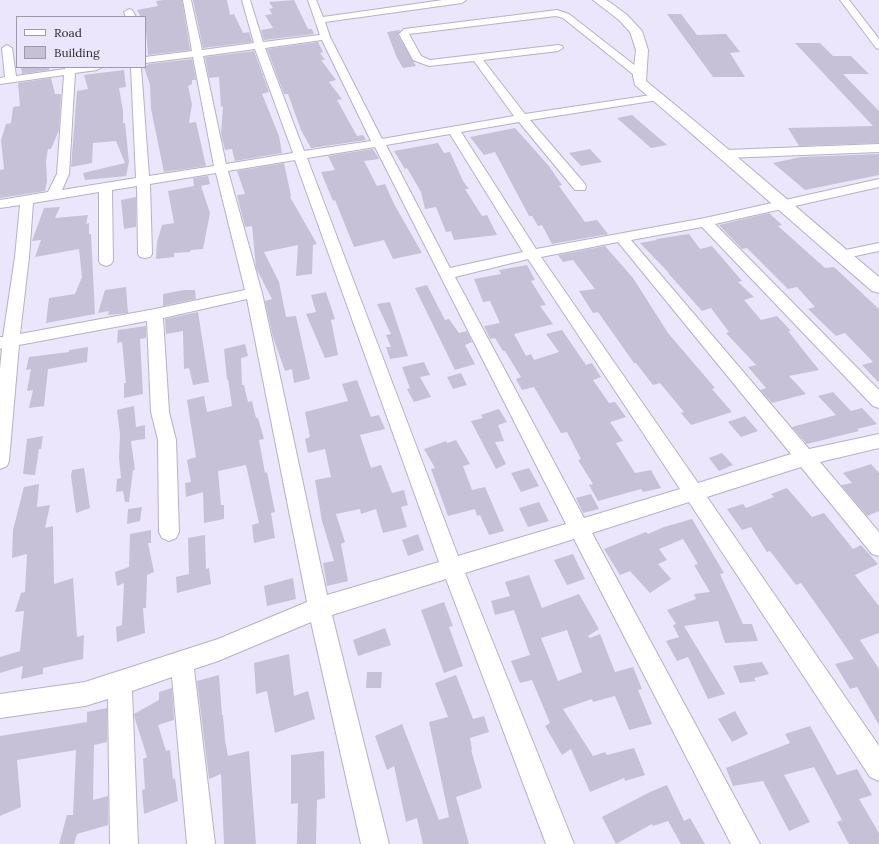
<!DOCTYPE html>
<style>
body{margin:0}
#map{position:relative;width:879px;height:844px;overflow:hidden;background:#ece6fc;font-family:Lora,serif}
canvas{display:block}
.legend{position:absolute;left:16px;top:16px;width:130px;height:52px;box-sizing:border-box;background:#ece6fc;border:1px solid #9f9aab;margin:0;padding:5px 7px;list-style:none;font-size:12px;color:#2b2931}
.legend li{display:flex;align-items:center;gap:8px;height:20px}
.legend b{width:20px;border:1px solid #9f9aab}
</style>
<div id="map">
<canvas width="879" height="844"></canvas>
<ul class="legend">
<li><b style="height:5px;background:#fff"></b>Road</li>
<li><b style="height:11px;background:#c6c1d6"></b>Building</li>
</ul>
</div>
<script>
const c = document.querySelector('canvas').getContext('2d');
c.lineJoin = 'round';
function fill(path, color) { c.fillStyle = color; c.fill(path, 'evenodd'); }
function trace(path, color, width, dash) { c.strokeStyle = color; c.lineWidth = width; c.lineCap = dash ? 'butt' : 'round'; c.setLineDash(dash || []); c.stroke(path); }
fill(new Path2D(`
 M164 0H182L190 50 148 55 146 30H145V17H141L137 10 158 6 156 1Z
 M193 0H227L230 15 234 14 243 33 249 32 252 42 203 48Z
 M294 0 308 29H312L314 34 264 40 261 30 273 28 265 15 272 14 269 9 273 8 269 2Z
 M667 14H681L697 35 726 34 740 52 730 53 745 77H713Z
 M400 30 398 35 416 66 403 68 397 58 387 32Z
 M318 42 323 52 320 53 325 60H321L336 80 329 82 342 99 337 100 357 136 363 135 366 140 311 148 301 130 288 94H284L267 49Z
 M795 43H820L833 56H851L869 74H843L879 111V143L799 146 788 128 873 126Z
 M254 51 269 92 262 94 279 136 282 153 235 161 232 149 225 150 221 134 223 106 221 107 219 77 209 78 205 57Z
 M192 59 196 80H192V84L188 86 192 104 189 123 196 122 206 166 164 172 151 109 150 85 144 67 149 64Z
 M21 67H49V70L22 74Z
 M124 70 126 87 119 88 123 111V123H125L129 162 126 176 85 180 83 173 125 163 116 141 93 143 92 163 71 167 77 91 88 89 84 75Z
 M51 78 55 94H61L59 130 51 149H48L46 161 47 181 45 191 0 198V170L4 169 1 140 6 124 11 123 13 107 20 106 18 83Z
 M632 115 667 145 651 148 617 118Z
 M515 128 548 165 562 185 559 186 585 222 597 220 608 234 552 244 542 225 538 226 532 216H529L495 152 484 155 470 137Z
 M438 143 444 153 450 152 463 181 469 189H465L482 216 487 215 497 235 454 240 451 231 446 232 436 207 425 209 421 192 407 168 405 169 394 151Z
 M373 149 379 159 364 161 377 186 385 184 394 204 422 253 393 259 384 240 354 247 335 200 333 201 321 172 335 170 328 156Z
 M590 149 602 162 581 166 569 153Z
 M879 154V175L805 190 773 163 801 157Z
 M284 163 291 196 290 197 317 244 313 245 312 274 296 276 298 245 264 252 279 282 286 317 296 316 310 379 294 383 292 369 285 371 273 337 265 301 272 299 256 268 252 226 245 227 237 195 245 194 237 171Z
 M208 176 210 184 201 186 210 213 203 249 191 250 190 252 174 253V257L156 259 157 242 162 225 174 223 168 191 194 186 193 178Z
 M136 197V227L124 229 121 200Z
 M60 207 55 218 88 215 86 224 89 223V234H91L95 314 46 323 49 298 75 294 82 277 79 249 35 257 41 240 32 241 44 208Z
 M769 213 782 225 778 226 825 268 834 267 879 309V383L862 365 873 362 845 333 836 336 808 309 815 307 797 287 788 289 747 248 742 249 719 225Z
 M689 234 700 249 712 246 742 281 738 282 754 297 744 300 761 320 777 316 791 331H788L819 370 789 376 806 394 772 403 760 390 766 388 748 367 756 365 726 333 729 332 711 308 702 311 668 273H669L640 243 657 240 656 239Z
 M605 246 633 278 668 333 715 388 712 389 732 412 691 425 681 413 684 412 660 383 653 385 636 363H634L598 312 593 313 579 291 595 289 573 260 563 262 558 255Z
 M527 265 535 280 531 281 546 305 540 306 553 324 514 334 526 356 531 354 534 360 559 352 546 334 562 330 586 365 592 363 601 377 593 380 609 403 615 402 626 417 610 422 623 441 616 443 635 473 651 470 661 488 643 492 641 489 598 501 589 485 593 484 578 460 581 459 567 432 561 433 534 387 522 390 516 379 521 377 505 351H503L495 338 490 339 484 326 500 323 490 301 483 302 474 279 501 274 499 270Z
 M427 285 445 320 449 319 459 333 467 331 472 342 465 345 475 364 455 370 415 288Z
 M126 287 128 313 108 315 109 311 98 313 105 290Z
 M184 290H195L196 299 163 306V294Z
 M326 292 335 319 331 320 338 355 325 358 306 314 316 312 311 295Z
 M390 302 408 356 390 359 386 347H391L386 335 391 334 377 304Z
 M198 312 209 382 193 385 189 368 184 369 183 331 166 334 165 319Z
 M146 326V338L140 339 143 394 124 398V383H126L122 342 117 343 118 330Z
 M245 344 248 356 241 358 242 385H244L248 402 252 401 256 418H258L264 439 259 440 265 473 267 472 275 512 271 513 275 538 254 543 252 525 259 523 246 465 218 471 221 505H224V519L204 523 203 492 186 497 185 483 191 482 187 460 196 457 187 400 204 396 207 412 232 406 228 379 227 380 224 349Z
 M88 347 87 362 48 369 44 406 29 408 33 390 27 391 31 369 26 370 29 357 69 352V350Z
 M424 362 430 375 420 377 431 397 414 402 407 389 410 388 402 367Z
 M461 373 467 385 453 389 447 377Z
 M357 380 371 417 379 415 385 429 360 435 371 468 381 465 392 493 404 490 408 505 401 507 407 527 383 533 376 509 361 514 360 509 336 514 345 542 341 544 348 581 327 586 323 563 334 561 322 521 315 480 331 477 325 449 308 453 305 439 310 437 305 412 348 401 342 384Z
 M833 392 851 411 862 408 877 424 857 429 859 431 807 444 792 427 836 415 818 396Z
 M134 406 136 427 145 425V439L131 441 135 470H133L129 502H125L123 491 116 492 117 479 121 478 119 458 120 434 117 410Z
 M499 409 507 422 498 425 504 441 495 442 506 464 496 469 471 421 483 418 481 415Z
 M745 416 758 431 741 437 728 422Z
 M43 436 41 449H39L35 475 23 474 27 439Z
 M456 440 470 464 463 466 472 490 485 487 504 531 489 535 480 515 477 516 475 509 448 516 431 469 435 468 424 449 446 441 447 443Z
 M722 453 733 465 719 471 709 458Z
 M871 464 879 473V511L867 516 841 485 852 483 843 473Z
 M84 468 90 508 76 513 71 476 72 470Z
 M529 468 539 486 521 492 511 473Z
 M39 484 37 507 50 505 45 528 53 526 54 584 73 578 77 637 84 635 83 659 43 668V674L21 679 23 666 0 673V657L20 651 24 611 15 612 21 593 25 592 27 554 12 558 13 530 24 487Z
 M787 488 812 517 824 513 853 549 861 545 878 564 855 575 879 606V633L860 640 879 669V725L857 687 850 689 835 664 854 659 828 621 801 583 796 585 770 551 767 552 751 527 742 530 727 509 743 504 746 508 774 497 771 494Z
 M591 494 599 509 583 513 576 498Z
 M539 502 549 521 528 527 519 508Z
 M142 507 140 521 127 524 128 509Z
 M692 519 724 573 720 574 743 624H752L758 641 725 643 718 621 684 626 725 694 708 699 688 657 677 661 666 641 679 637 673 625 676 624 667 610 696 599 694 594 710 592 694 565 698 564 683 539 659 549 667 560 658 564 671 579 650 593 630 571 620 575 604 549 646 532 648 534 664 527Z
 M151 530V543H148L154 572 147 575 146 608H143L145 633 117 642 116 627 122 625 124 583 117 586 115 572 129 567 130 534Z
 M418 534 424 550 408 556 402 540Z
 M205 535 206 569 209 568 211 584 177 593 176 577 189 574 188 538Z
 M573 554 585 579 567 585 554 560Z
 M529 575 542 608 579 594 599 629 588 636 590 638 600 634 615 672 633 667 642 689 638 690 652 724 629 730 615 696 593 702 592 699 563 709 593 756 605 752 607 755 634 748 645 775 625 781 624 778 590 792 571 749 562 755 545 726 550 723 532 680 520 683 511 661 530 655 514 610 495 615 491 601 510 596 505 582ZM567 630 582 672 558 681 541 638Z
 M293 578 296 599 267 606 264 586Z
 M444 602 453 626 449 627 463 666 444 673 421 610Z
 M385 628 391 645 358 656 353 640Z
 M289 654 294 696 308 691 315 719 275 733 267 691 256 694 254 663Z
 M762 662 769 674 754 678 756 681 740 683 733 666Z
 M367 672H382L381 688H366Z
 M219 675 222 715H223L225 740 228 756 249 751 256 844H224L221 774 209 779 197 681Z
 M456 675 473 719 484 716 489 732 470 738 472 750H471L482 788 456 797 469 844H423L417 818 406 822 394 766 387 770 375 736 402 724 439 820 449 817 429 722 448 717 435 683Z
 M172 688 174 720 158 725 166 751 170 750 173 779 175 778 178 801 144 814 142 790 145 789 143 759 147 757 135 719 134 714 159 700V692Z
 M107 708V742L94 745 93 800 108 796V825L77 834 74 844H59L67 815H73L76 750 17 760 21 807 0 816V736L87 722V712Z
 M735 711 748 734 732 742 718 719Z
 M810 726 837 775 857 769 872 795 859 799 879 833V844H849L837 822 842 820 814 767 784 775 810 822 789 831 763 781 733 786 726 768 790 743 785 734Z
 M324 751 325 798 317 800 316 844H297L298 803 291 804V755Z
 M667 785 684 821 690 818 705 844H681L668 821 653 826 652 824 616 844 602 817 650 792Z`), '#c6c1d6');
const minor = new Path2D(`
 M183 0H191L202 50 254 43 242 0H250L263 42 320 35 308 0H316L323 17 443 0H466L462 3 325 22 330 37 382 139 514 116 474 61 429 66 413 60 399 34 404 29 557 10 569 14 642 71 643 73 642 75H634L563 18 556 16 409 34 421 56 430 60 558 45 562 46 563 48 558 51 483 60 525 114 658 94 663 97 658 100 530 120 585 184 586 187 585 190H575L519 122 461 132 536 249 705 218 879 179V187L715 224 879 390V408L873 406 702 227 631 240 809 449 879 434V448L820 462 879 532V556L872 554 801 467 707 497 879 746V781L870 777 689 502 592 533 760 844H731L574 539 465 573 574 844H546L446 579 332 615 389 844H361L311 622 218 661 194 669 215 844H187L172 677 132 691 138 844H110L108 699 85 706 0 718V694L85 682 218 639 307 602 247 299 163 318 169 412 176 440 179 532 176 538 169 541 162 538 159 532 158 440 151 412 147 321 19 345 9 461 7 466 0 469V369L2 348 0 349V337H3L15 257 20 205 0 208V200L48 192 57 174 64 75 0 84V78L5 77 2 48 7 45 12 48 16 76 65 69V67H102L97 70 75 73 69 174 62 190 136 178 131 67H141L149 176 214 166 193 57 145 63V57L192 51ZM322 40 371 141 304 151 265 48ZM255 49 293 153 226 164 203 56ZM450 134 523 252 450 268 386 145ZM375 147 566 524 458 556 307 158ZM295 160 439 562 327 595 262 293 228 171ZM216 173 245 290 155 309 20 334 29 257 33 203 99 192V261L101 264 106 266 111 264 113 261 112 190 137 186 138 254 140 257 145 258 150 257 152 254 150 184ZM618 242 791 454 698 483 541 257ZM528 259 680 489 584 518 455 277Z
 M840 0H849L879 39V49L876 48Z
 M129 9 132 10 136 17H126L124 12Z
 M879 144V152L726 158 722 157 720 154 722 151 726 150Z
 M879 243V251L841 259 836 258 834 255 836 252Z`);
const major = new Path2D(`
 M593 0H606L611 3 627 15 642 31 648 50 646 81C725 145 801 212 879 277V293L872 291C793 223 715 153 635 85L633 76 636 50 630 32 619 20Z`);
trace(minor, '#b6b1c5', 2);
trace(major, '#b6b1c5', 2);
fill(minor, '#fff');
fill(major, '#fff');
</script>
